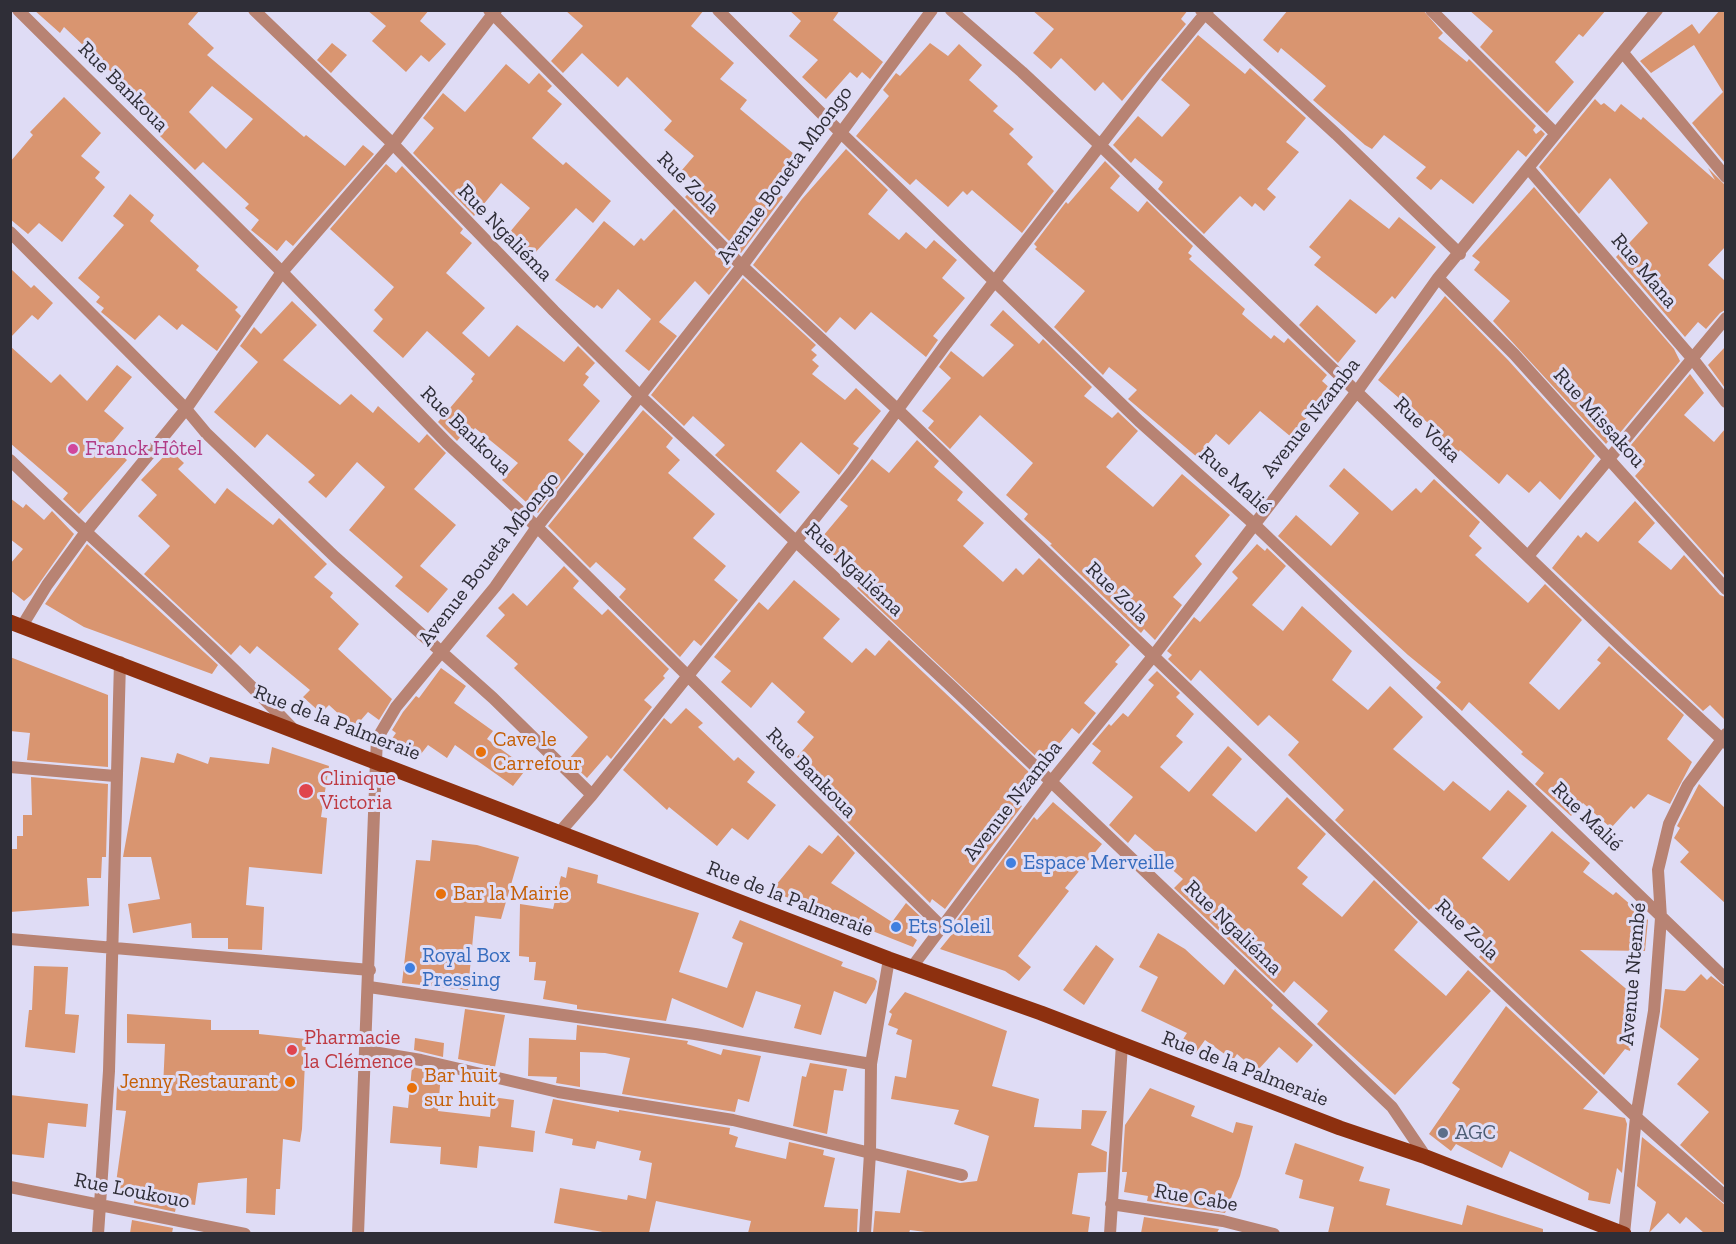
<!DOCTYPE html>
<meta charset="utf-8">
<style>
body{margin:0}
#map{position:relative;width:1736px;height:1244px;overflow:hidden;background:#dfdcf5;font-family:"Zilla Slab",serif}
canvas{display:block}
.frame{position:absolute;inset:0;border:12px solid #2f2e37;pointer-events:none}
</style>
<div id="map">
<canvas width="1736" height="1244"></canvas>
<div class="frame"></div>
</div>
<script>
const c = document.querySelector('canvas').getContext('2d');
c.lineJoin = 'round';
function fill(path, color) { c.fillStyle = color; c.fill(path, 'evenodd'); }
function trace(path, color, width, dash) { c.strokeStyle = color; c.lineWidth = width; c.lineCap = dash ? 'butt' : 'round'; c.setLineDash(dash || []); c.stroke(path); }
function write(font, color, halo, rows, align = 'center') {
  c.font = font + ' "Zilla Slab",serif'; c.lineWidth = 6; c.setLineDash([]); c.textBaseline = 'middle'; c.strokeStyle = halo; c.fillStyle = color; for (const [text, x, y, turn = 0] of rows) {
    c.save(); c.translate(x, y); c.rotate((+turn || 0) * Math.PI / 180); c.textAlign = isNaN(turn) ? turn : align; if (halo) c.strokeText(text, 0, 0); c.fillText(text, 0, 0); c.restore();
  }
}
fill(new Path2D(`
 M34 10H200L188 24 214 48 207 55 304 137 306 135 345 166 363 145 374 154 293 246 286 240 277 251 251 230 259 220 245 208 249 204 203 162 195 170 160 136 169 127 64 27 60 33ZM212 86 253 119 226 149 189 112Z
 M367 10H429L420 21 446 44 429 62 421 55 406 72 372 41 386 26Z
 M565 10H704L691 26 734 63 720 79 747 100 740 109 794 154 792 156 794 159 772 187 783 197 741 253 685 197 697 184 682 170 694 156 664 130 672 121 627 77 618 87 582 53 563 73 551 61 583 26Z
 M789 10H840L833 20 883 62 870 79 862 72 857 78 850 72 826 99 802 77 818 60 789 36 801 21Z
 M1032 10H1188L1181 19 1186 24 1122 101 1103 82 1095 91 1061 58 1051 69 1033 53 1054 29Z
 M1288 10H1423L1443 33 1438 38 1467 62 1469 59 1536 126 1533 130 1536 134 1541 130 1545 134 1526 157 1518 150 1473 204 1441 179 1431 190 1416 178 1426 167 1384 135 1372 149 1365 145 1313 100 1326 86 1281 48 1278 53 1263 40Z
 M1469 10H1606L1583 37 1579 34 1555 62 1574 82 1547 113 1480 47 1493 31Z
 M1720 10H1725V163L1692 123 1723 92 1694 45 1651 73 1640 61 1692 24 1699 34Z
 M1198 35 1245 74 1250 68 1306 118 1286 142 1299 152 1267 189 1276 197 1264 211 1255 203 1252 207 1240 196 1204 234 1158 189 1163 182 1135 158 1131 163 1113 145 1138 116 1162 137 1190 105 1161 80Z
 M332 43 347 55 331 73 317 60Z
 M930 43 948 56 959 44 982 65 969 80 998 106 993 111 1014 129 1009 134 1033 157 1027 164 1054 191 1022 233 972 190 967 195 963 191 948 207 916 179 910 185 856 136 889 96 883 90 896 73 900 76Z
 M506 64 529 84 539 73 552 86 547 91 562 104 532 138 563 165 566 162 611 201 593 223 576 208 533 255 509 233 530 208 501 183 474 216 413 153 434 128 423 118 443 93 465 112Z
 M64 97 101 133 81 156 100 172 95 178 105 187 62 242 39 223 28 234 10 219V162L33 135 30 132Z
 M1595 99 1601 105 1604 103 1615 112 1621 104 1641 120 1643 117 1715 180 1708 168 1725 185V247L1708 265 1725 281V310L1720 313 1706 329 1698 322 1685 337 1616 257 1648 223 1610 178 1579 214 1539 167Z
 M846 149 888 190 868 214 899 240 906 232 926 249 934 240 957 260 942 278 965 298 933 336 938 340 926 357 871 312 855 330 840 317 826 333 753 265 802 199Z
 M1105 161 1120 176 1110 188 1138 212 1147 201 1193 246 1188 253 1192 256 1189 259 1245 309 1242 314 1271 339 1274 335 1284 343 1288 338 1327 375 1322 381 1332 390 1290 436 1260 411 1229 445 1216 434 1197 457 1128 399 1137 390 1109 367 1103 375 1054 327 1085 291 1035 249 1037 247 1034 244 1066 202 1068 204Z
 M386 164 396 173 402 166 463 229 460 233 472 243 446 273 485 308 462 333 489 357 517 325 564 362 578 346 595 363 585 374 589 377 583 385 600 401 568 440 584 454 538 513 502 480 518 463 475 428 466 439 462 435 457 441 438 422 473 381 471 379 475 374 427 331 403 358 373 331 383 319 374 310 394 287 330 229Z
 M1534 187 1674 349 1680 361 1614 440 1611 438 1606 444 1493 321 1510 301 1474 270 1480 262 1472 256Z
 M130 194 154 215 150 221 199 266 196 270 238 307 235 310 241 316 217 351 182 324 177 330 159 315 135 340 101 312 104 308 96 302 100 297 78 278 124 225 113 216Z
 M1350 199 1389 229 1399 217 1436 247 1395 299 1392 296 1376 314 1314 265 1321 257 1309 247Z
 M674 209 731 267 709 295 695 281 659 322 677 336 649 371 625 351 651 319 618 289 602 309 597 305 594 308 555 280 604 221 634 246 641 238 644 241Z
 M10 268 31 288 34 285 53 303 38 320 32 315 10 338Z
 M743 278 816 345 811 350 817 355 812 360 819 366 812 374 845 400 856 388 881 411 853 444 859 448 839 475 801 442 776 471 800 492 780 514 715 455 725 445 693 416 684 426 651 395Z
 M1445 296 1508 360 1595 456 1560 500 1540 481 1529 493 1507 474 1499 484 1460 450 1455 456 1437 439 1441 434 1378 380Z
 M292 301 317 325 283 360 340 405 351 394 373 413 378 406 419 443 427 434 446 453 414 489 456 525 420 566 448 589 428 613 395 586 403 577 349 530 385 487 357 462 326 498 308 482 315 475 267 434 255 448 214 412 258 362 240 346 254 327 261 334Z
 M1317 305 1356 341 1338 363 1299 325Z
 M1003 310 1039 344 1043 339 1092 387 1084 396 1112 418 1118 412 1138 431 1106 467 1153 507 1182 474 1230 515 1195 556 1202 564 1173 597 1182 605 1155 640 1144 629 1141 633 1050 545 1052 544 1024 519 1028 514 1006 495 1033 463 980 415 950 449 928 428 934 421 922 411 951 378 939 367 951 351 983 377 1014 345 990 325Z
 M10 346 51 383 60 374 87 401 117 365 132 377 104 411 124 428 110 445 127 460 79 514 63 499 68 493 10 443Z
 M1725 347V388L1708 365Z
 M1690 374 1704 393 1684 415 1714 442 1725 429V576L1635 476 1644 466 1626 451Z
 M643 410 673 438 666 447 680 460 668 473 715 514 693 538 726 566 714 580 738 600 701 646 694 640 680 657 619 597 626 589 596 562 590 568 548 526Z
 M917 440 939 461 934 467 963 492 957 500 984 523 963 546 1003 582 1016 568 1023 575 1039 558 1130 645 1115 662 1118 664 1084 703 1096 713 1079 734 1072 728 1043 763 857 588 861 584 856 580 859 577 818 542 844 511 848 506 840 500 872 459 889 473Z
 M170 450 184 463 178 469 215 504 227 488 273 525 279 518 327 564 314 577 333 593 330 597 359 624 338 649 392 699 379 720 368 712 354 728 329 705 321 713 303 697 310 690 257 646 250 654 240 645 231 655 144 574 170 546 138 516 157 495 141 480Z
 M1344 468 1392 511 1416 488 1421 493 1434 479 1480 522 1469 536 1482 548 1475 555 1528 603 1545 584 1582 620 1529 683 1559 710 1601 663 1597 660 1609 646 1684 715 1667 739 1692 762 1670 804 1648 794 1634 809 1631 806 1611 828 1583 803 1571 816 1535 784 1544 773 1521 754 1523 752 1469 702 1462 711 1441 692 1436 688 1441 682 1408 655 1278 536 1296 515 1331 546 1359 513 1329 486Z
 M10 498 23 508 26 504 44 520 52 511 74 534 31 595 24 601 10 590V564L23 549 10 539Z
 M1635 501 1655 523 1638 542 1671 570 1684 555 1720 595 1725 597V720L1710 705 1703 711 1552 568 1578 535 1581 538 1586 532 1598 542Z
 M87 544 218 665 212 674 84 627 45 604Z
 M1257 544 1265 551 1267 548 1286 566 1252 605 1283 631 1302 606 1352 651 1332 680 1368 710 1390 686 1423 717 1393 749 1444 791 1453 781 1490 811 1508 790 1527 806 1482 858 1509 881 1552 831 1590 863 1583 872 1613 895 1616 892 1648 920 1645 951 1580 950 1637 998 1630 1051 1625 1049 1604 1075 1479 957 1491 944 1455 912 1447 922 1431 908 1429 910 1335 820 1344 810 1288 755 1299 742 1269 715 1258 726 1200 670 1191 681 1168 659 1172 655 1167 651 1194 617 1200 622 1238 578 1232 572Z
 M564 566 579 581 573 588 602 615 608 609 669 669 663 676 665 678 644 700 652 707 611 759 607 755 587 778 568 760 588 737 514 668 518 664 486 636 505 615 498 608 513 593 527 606Z
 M794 580 840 619 823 638 852 663 866 648 875 656 889 640 1030 773 1010 796 1022 806 945 909 932 899 930 903 832 807 842 797 797 757 814 737 797 722 805 712 772 682 751 708 721 682 731 671 714 657 759 602 768 610Z
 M10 657 108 695V767L27 760 30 733 10 731Z
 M441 668 466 686 454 703 493 731 487 739 527 768 513 786 455 745 447 758 428 745 417 759 391 740 396 733 392 730 403 712 416 696 419 698Z
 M1157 671 1180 693 1176 697 1194 714 1176 736 1183 742 1160 767 1189 792 1228 746 1242 759 1212 795 1256 832 1287 797 1326 834 1297 868 1308 877 1302 884 1342 917 1374 880 1418 922 1394 950 1446 996 1468 970 1491 991 1395 1095 1317 1024 1328 1011 1294 981 1284 993 1174 888 1183 879 1161 860 1163 858 1135 834 1128 843 1109 825 1133 797 1092 763 1101 751 1092 744 1109 724 1111 726 1123 713 1128 717 1154 685 1148 680Z
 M686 708 703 723 698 727 734 761 738 757 755 772 747 782 776 805 748 840 732 828 717 846 669 807 667 810 623 770 664 718 671 724Z
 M272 747 329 766 321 817 327 818 322 874 249 867 246 905 264 907 262 950 228 949V938H192L191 923 133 933 128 904 160 899 151 857H123L141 757 174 763 177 753 208 764 210 757 269 764Z
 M31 777 108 784 106 857H102L101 878H87L89 906 10 912V849H17V836H23V815H32Z
 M1699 784 1725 808V903L1680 862 1689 852 1674 838 1680 828 1677 826Z
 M1053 802 1102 844 1065 888 1069 891 1018 956 1031 967 1019 981 1005 971 940 949 961 923 957 920 1034 817 1037 820Z
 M838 835 855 853 831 883 892 922 906 903 921 917 910 935 917 940 913 947 771 891 809 845 822 854Z
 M432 840 477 845 519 857 501 919 475 916 468 990 402 983 416 860 430 861Z
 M568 867 598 875 597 883 699 913 679 972 727 988 743 943 732 938 740 920 843 962 841 966 874 978 877 981 875 989 866 1004 834 991 821 1035 794 1028 801 1005 756 991 743 1028 672 998 666 1021 577 1009V1005L543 999 546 981 534 980 536 962H529V957L519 956 520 904 553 909 561 876 566 878Z
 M1158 933 1185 949 1224 985 1235 969 1273 1005 1271 1008 1313 1045 1297 1063 1279 1047 1257 1071 1237 1054 1233 1060 1205 1040 1195 1054 1180 1044 1187 1033 1141 1011 1158 977 1139 967Z
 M1096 945 1114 959 1084 1005 1063 990Z
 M34 966 68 967 65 1014 79 1015 75 1053 25 1047 29 1010H32Z
 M1701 974 1707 980 1711 976 1725 987V1186L1680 1145 1709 1112 1677 1084 1699 1059 1660 1027 1665 989 1685 991Z
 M905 992 1007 1031 992 1086 1039 1099 1034 1127 1081 1129 1082 1110 1107 1111 1091 1145 1107 1152 1106 1172 1078 1173 1072 1214 1090 1217 1088 1233H933L910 1230 909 1233H873L875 1211 900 1213 907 1170 960 1183 977 1181 989 1136 954 1124 959 1110 891 1099 895 1076 906 1078 912 1040 896 1034 898 1029 888 1025 892 1014 889 1012Z
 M1506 1006 1598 1092 1583 1109 1625 1118 1627 1124 1622 1173 1617 1168 1610 1204 1588 1200 1589 1193 1510 1151 1502 1168 1456 1144 1451 1151 1429 1134 1460 1089 1452 1083Z
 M465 1009 505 1015 495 1067 458 1059Z
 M127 1014 211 1020V1030H259V1034L306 1039 302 1129 300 1142 283 1139 280 1189H276L275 1215 246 1213 247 1178 198 1183 195 1205 177 1202 175 1212 134 1203 135 1193 115 1190 126 1111 116 1110 117 1086 138 1085 163 1088 165 1044 127 1043Z
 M577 1025 688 1041 687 1044 721 1055 723 1049 761 1056 749 1102 738 1099 735 1112 622 1094 630 1058 605 1053 580 1052V1087L556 1083 557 1077 528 1076 529 1038 576 1040Z
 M415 1038 444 1043 443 1057 414 1050Z
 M810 1063 847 1069 843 1091 834 1090 827 1134 793 1126 802 1076 806 1077Z
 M412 1067 441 1073 438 1111 490 1117 492 1097 514 1100 511 1127 535 1131 533 1152 479 1146 477 1168 440 1164 441 1147 390 1143 393 1106 408 1108Z
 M1150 1088 1195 1106 1191 1116 1233 1133 1236 1122 1253 1126 1240 1176 1225 1213 1147 1201 1148 1196 1124 1192 1127 1172H1122L1125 1125Z
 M10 1095 88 1104 86 1127 48 1123 44 1158 10 1154Z
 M553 1099 619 1112V1110L730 1128 729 1134 738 1137 735 1147 786 1159 789 1142 824 1150 823 1155 835 1158 824 1207 858 1209 857 1233H748L751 1221 656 1201 649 1233H608L554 1223 560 1188 627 1200 628 1195 646 1199 652 1163 639 1160 641 1151 597 1141 595 1149 572 1145 573 1139 545 1133Z
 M1642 1137 1725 1205V1233H1704L1686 1217 1680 1224 1668 1213 1649 1233 1656 1202 1637 1186Z
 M1295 1143 1364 1167 1359 1181 1390 1189 1386 1205 1462 1225 1467 1205 1543 1229V1233H1328L1334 1207 1299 1198 1303 1180 1285 1174Z
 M1144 1217 1219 1229 1217 1233H1141Z
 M132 1220 173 1228 172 1233H130Z`), '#d99570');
trace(new Path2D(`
 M18 10 282 272 447 443 537 527 942 927
 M254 10 393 144 554 311 640 396 953 688 1392 1107 1426 1157
 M489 10 742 266 898 410 1419 912 1636 1117 1726 1197
 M718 10 840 132 1139 421 1254 524 1726 979
 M951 10 1022 72 1101 146 1623 648 1726 743
 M1201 10 1336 134 1460 254
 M1431 10 1555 133
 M1624 54 1726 177
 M1529 169 1692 358 1726 402
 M10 232 186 409 206 433 335 557 493 698 592 795
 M1438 278 1514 354 1726 589
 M10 460C103 551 204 635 293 729
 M1529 555 1726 318
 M22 626 47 585 85 533 186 409 282 272 393 144 496 10
 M376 761 377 739 396 707 495 587 537 527 742 266 932 10
 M10 767 115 776
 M559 833 592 795 851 473 946 344 1157 72 1208 10
 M10 939 370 970
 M912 967 1050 783 1154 655 1358 390 1438 278 1657 10
 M369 987 695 1034 871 1064
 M367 1051 421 1060 558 1092 733 1120 962 1175
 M10 1187 245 1234
 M1111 1204 1223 1221 1274 1234
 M98 1234 109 1071 120 662
 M865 1234 870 1153 871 1064 889 959
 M1110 1234 1122 1044
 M1624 1234 1636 1117 1654 1011 1661 918 1658 870 1669 824 1688 785 1726 734`), '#b88373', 12);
trace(new Path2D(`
 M358 1234 376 761`), '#b88373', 12);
trace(new Path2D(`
 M10 622 889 959 1041 1013 1340 1128 1426 1157 1624 1234`), '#8d300f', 15);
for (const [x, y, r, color] of [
 [73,449,6,"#d1479c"],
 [481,752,6,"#e8710a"],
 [306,791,8,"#e0444e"],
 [1011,863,6,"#3f7fe0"],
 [441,894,6,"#e8710a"],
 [896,927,6,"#3f7fe0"],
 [410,968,6,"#3f7fe0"],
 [292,1050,6,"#e0444e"],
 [290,1082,6,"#e8710a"],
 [412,1088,6,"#e8710a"],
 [1443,1133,6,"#5c6f8a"]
]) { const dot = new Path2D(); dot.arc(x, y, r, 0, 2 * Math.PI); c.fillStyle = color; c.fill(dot); trace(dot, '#dfdcf5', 2); }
write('21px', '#2f2e37', '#dfdcf5', [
 ["Rue Bankoua",123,87,45],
 ["Avenue Boueta Mbongo",785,175,-54],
 ["Rue Zola",688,183,45],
 ["Rue Ngaliéma",505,233,46],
 ["Rue Mana",1644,271,50],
 ["Avenue Nzamba",1311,418,-52],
 ["Rue Missakou",1599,418,48],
 ["Rue Voka",1427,430,44],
 ["Rue Bankoua",466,431,44],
 ["Rue Malié",1235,481,42],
 ["Avenue Boueta Mbongo",489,559,-52],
 ["Rue Ngaliéma",854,570,43],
 ["Rue Zola",1117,593,44],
 ["Rue de la Palmeraie",337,723,21],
 ["Rue Bankoua",811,773,45],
 ["Avenue Nzamba",1013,801,-52],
 ["Rue Malié",1587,817,44],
 ["Rue de la Palmeraie",790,899,21],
 ["Rue Ngaliéma",1233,928,44],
 ["Rue Zola",1467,930,43],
 ["Avenue Ntembé",1633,974,-85],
 ["Rue de la Palmeraie",1245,1069,21],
 ["Rue Loukouo",132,1191,11],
 ["Rue Cabe",1196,1198,10]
]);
write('21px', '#b23c85', '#dfdcf5', [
 ["Franck Hôtel",85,449]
], 'left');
write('21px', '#c56008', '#dfdcf5', [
 ["Cave le",493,740],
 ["Carrefour",493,764],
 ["Bar la Mairie",453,894],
 ["Bar huit",424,1076],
 ["sur huit",424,1100],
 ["Jenny Restaurant",278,1082,"right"]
], 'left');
write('21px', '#be3a42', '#dfdcf5', [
 ["Clinique",320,779],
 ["Victoria",320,803],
 ["Pharmacie",304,1038],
 ["la Clémence",304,1062]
], 'left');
write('21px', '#366cbe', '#dfdcf5', [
 ["Espace Merveille",1023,863],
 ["Ets Soleil",908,927],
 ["Royal Box",422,956],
 ["Pressing",422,980]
], 'left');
write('21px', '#4e5e75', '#dfdcf5', [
 ["AGC",1455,1133]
], 'left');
</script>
